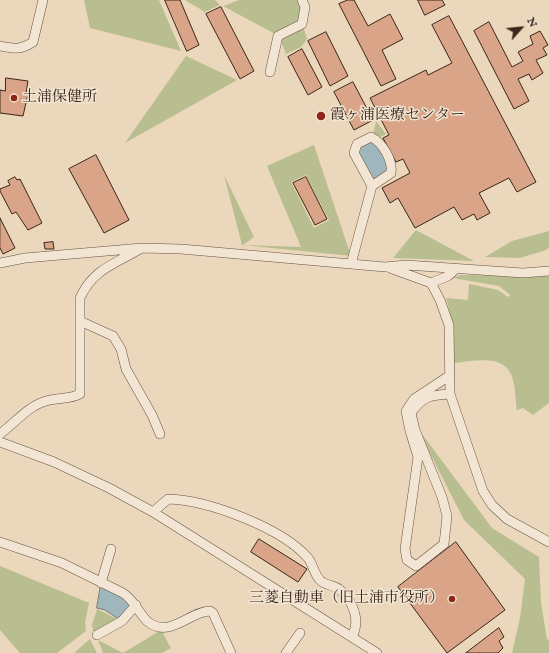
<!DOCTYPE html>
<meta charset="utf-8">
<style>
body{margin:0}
#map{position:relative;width:549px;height:653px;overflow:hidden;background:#ebd7bb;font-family:"IM FELL English",serif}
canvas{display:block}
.north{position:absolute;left:501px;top:8px;width:40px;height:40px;-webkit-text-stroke:3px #f2e5d3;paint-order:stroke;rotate:63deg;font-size:11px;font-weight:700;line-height:16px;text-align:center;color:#392619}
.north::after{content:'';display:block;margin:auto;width:14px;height:18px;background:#392619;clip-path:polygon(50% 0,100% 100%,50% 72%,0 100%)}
</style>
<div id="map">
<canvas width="549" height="653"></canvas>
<div class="north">N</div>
</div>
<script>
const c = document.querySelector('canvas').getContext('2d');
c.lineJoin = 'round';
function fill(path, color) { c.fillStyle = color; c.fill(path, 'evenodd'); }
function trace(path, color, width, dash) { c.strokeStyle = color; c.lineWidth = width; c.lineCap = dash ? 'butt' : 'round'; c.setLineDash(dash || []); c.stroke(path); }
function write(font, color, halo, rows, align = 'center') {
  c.font = font + ' "IM FELL English","Noto Serif JP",serif'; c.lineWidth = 3; c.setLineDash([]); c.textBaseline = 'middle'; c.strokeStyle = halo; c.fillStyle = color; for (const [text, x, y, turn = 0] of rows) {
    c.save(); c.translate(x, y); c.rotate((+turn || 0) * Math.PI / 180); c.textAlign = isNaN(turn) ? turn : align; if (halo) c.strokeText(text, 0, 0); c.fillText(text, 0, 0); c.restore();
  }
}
fill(new Path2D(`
 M84 0H159L181 51 90 28Z
 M185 0H215L220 5 205 12Z
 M239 0H298L302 8 300 23 277 35 223 6Z
 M303 26 307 39 301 47 286 54 280 38Z
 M186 56 237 80 125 143Z
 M376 121 386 134 380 137 373 135Z
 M314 145 351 256 242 245 224 175 254 237 243 245 301 247 267 166ZM306 175 329 220 314 228 291 182Z
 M416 230 474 261 393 258Z
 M549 231V248L546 250 520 258 485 257 512 241Z
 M460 275 549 276V403L533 415 523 408 517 410C515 399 516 390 513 380 507 353 474 361 454 363V328L446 298 468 300 469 284 498 290 508 297 510 295 499 286 453 278Z
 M416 426 492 528 539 557 541 603 547 639 549 640V653H512L520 618 525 579 464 520Z
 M0 566 89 603 85 623 86 631 57 653H20L0 630Z
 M97 609 119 620 97 633 93 631 92 625Z
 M161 630 171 648 162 653H103L98 640 123 653Z
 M90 639 97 653H74Z`), '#b8be8f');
const water = new Path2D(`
 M371 140C381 144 390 162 389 172L373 184 357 153 359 146Z
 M101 584 134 605 120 620 105 610 97 608Z`);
fill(water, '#9eb6bc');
trace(water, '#767c7b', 1);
const building = new Path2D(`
 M165 0H180L199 45 187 51Z
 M348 0H354L368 26 390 14 403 39 382 50 396 79 381 86 339 4Z
 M418 0H442L445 5 425 15Z
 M221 7 254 71 240 79 206 14Z
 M449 16 536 182 517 192 509 178 479 193 490 213 477 220 474 214 462 220 454 207 415 228 398 198 390 203 382 188 410 173 403 159 396 162 383 138 389 135 370 98 426 70 428 75 452 63 432 25Z
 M489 22 512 67 523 61 518 52 533 44 530 36 540 31 548 45 543 48 547 55 536 60 543 73 532 80 529 74 518 79 529 101 514 109 474 31Z
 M326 32 348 76 330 86 308 41Z
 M302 49 322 87 308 95 288 57Z
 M6 78 28 81 26 93 28 94 23 116 0 113V90L5 91Z
 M353 82 373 120 354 130 334 92Z
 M96 155 129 220 104 233 69 169Z
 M15 177 17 180 20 179 42 223 28 230 16 212 12 214 0 191V189L10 185 8 181Z
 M306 177 327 219 315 225 293 183Z
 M0 218 15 248 3 254 0 248Z
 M53 242 54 249H45L44 243Z
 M259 539 307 569 298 582 251 552Z
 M456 542 505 610 447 653 398 587Z
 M499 628 504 637 499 641 503 648 498 653H466Z`);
fill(building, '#daa488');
trace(building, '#392619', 1);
const minor = new Path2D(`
 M0 46C14 49 21 50 33 42L43 0
 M270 72 278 36 302 24 305 7 302 0
 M0 263 25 258 142 248 181 249 385 267 406 265 523 273 549 271
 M351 264 372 186 354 153 357 144 371 137C382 142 393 160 391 173L372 186
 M390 268 431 283 440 300 449 325 450 394 483 491 492 505 507 519 549 542
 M431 283 448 276 457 268
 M80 321 113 336 121 349 126 369 152 415 160 434
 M449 376 414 399 406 411 410 431 418 457 405 549 407 560 416 566 444 544 447 516 442 497 415 430 411 413C423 396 431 395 450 394
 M0 434C15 423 28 406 46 401 58 397 68 400 80 394V298C93 269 115 264 140 249
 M0 442 54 462 109 488 153 512 377 653
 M153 512 168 499C208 500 282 528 308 558 313 564 314 574 320 580 324 585 333 585 339 589 353 601 361 620 352 637
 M0 542 62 563 123 593C134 600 138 612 147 621 169 640 190 611 210 611L213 613 231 653
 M101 583 111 549
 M97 635 122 621 136 605
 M286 653 300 633`);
trace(minor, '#665242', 10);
trace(minor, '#f2e5d3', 9);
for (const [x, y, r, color] of [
 [14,98,4,"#8f2418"],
 [321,116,5,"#8f2418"],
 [452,599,4,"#8f2418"]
]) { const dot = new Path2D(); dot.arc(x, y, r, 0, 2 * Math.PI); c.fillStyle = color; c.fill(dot); trace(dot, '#f2e5d3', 1.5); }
write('15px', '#392619', '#f2e5d3', [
 ["土浦保健所",22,98],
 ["霞ヶ浦医療センター",330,116],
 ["三菱自動車（旧土浦市役所）",444,599,"right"]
], 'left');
</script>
